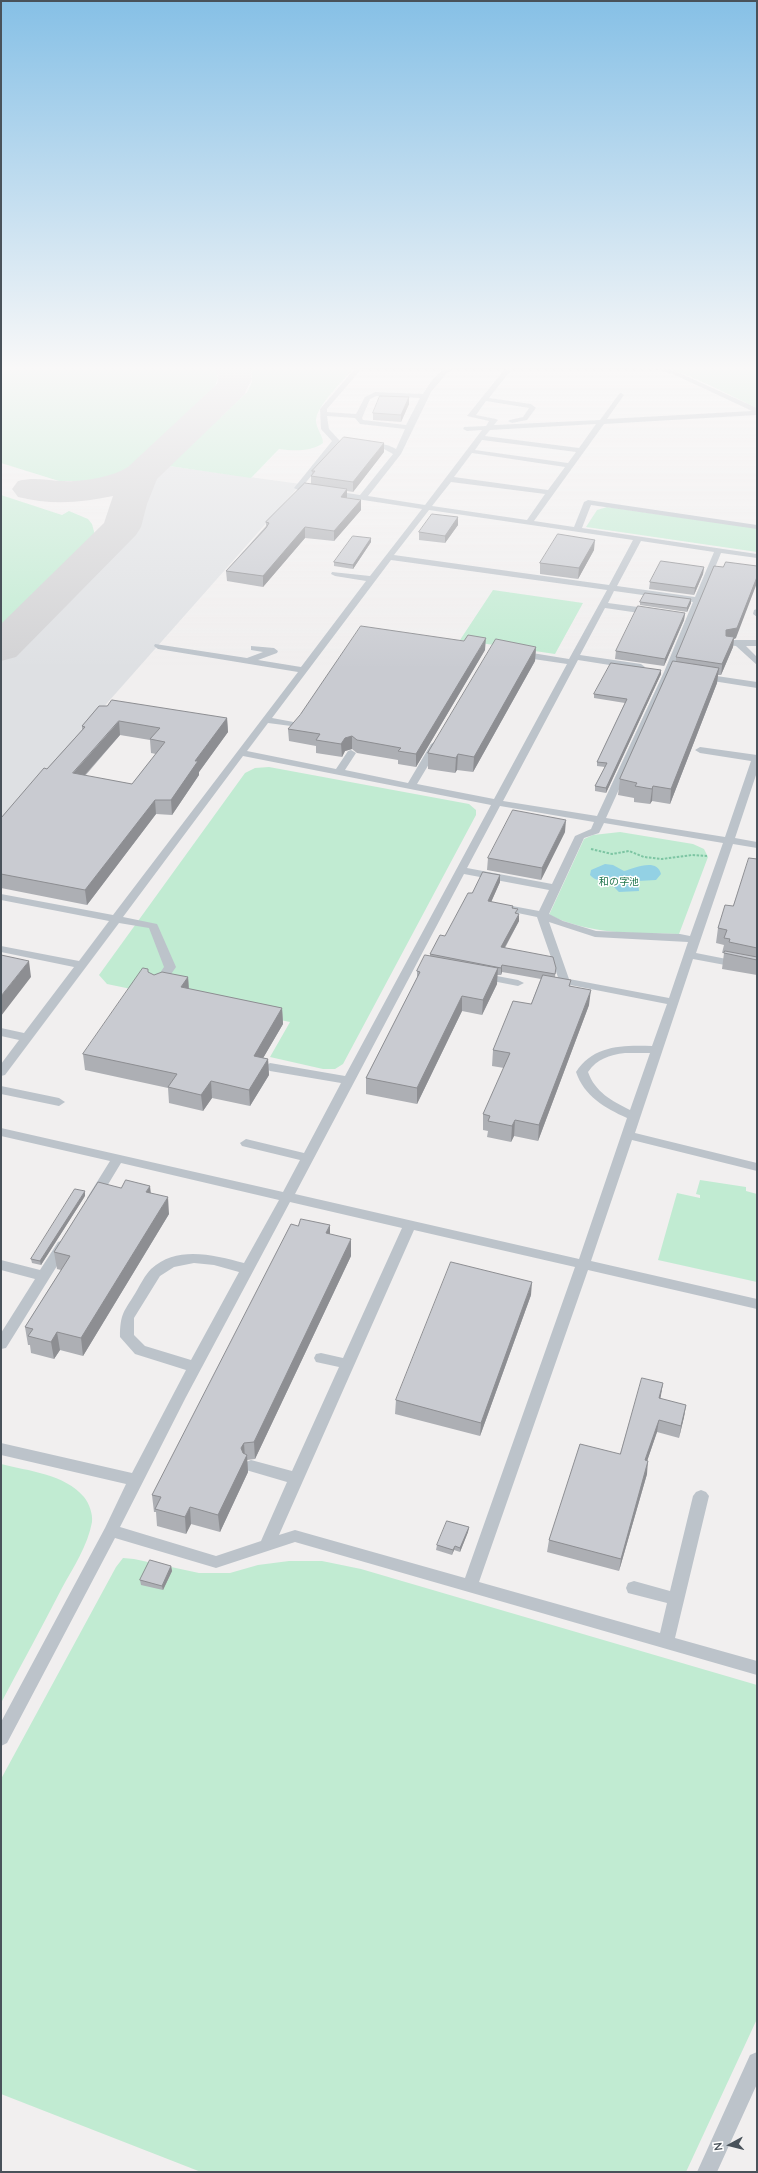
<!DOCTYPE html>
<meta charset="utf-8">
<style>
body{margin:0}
#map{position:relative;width:758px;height:2173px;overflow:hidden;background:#f1efef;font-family:Lato,sans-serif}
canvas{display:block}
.frame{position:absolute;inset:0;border:2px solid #49525a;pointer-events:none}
.north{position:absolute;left:710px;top:2125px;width:40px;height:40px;-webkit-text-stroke:3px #fff;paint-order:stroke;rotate:263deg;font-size:11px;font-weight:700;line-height:16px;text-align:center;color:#49525a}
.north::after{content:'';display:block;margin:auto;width:14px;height:18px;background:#49525a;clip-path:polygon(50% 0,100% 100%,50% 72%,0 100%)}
</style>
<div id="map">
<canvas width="758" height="2173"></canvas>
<div class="frame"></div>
<div class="north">N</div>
</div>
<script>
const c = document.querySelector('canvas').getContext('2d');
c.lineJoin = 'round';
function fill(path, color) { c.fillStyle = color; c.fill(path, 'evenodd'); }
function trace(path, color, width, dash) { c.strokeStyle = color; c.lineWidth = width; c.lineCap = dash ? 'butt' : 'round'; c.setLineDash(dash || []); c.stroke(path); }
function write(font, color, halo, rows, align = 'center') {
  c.font = font + ' Lato,"Noto Sans JP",sans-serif'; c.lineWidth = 3; c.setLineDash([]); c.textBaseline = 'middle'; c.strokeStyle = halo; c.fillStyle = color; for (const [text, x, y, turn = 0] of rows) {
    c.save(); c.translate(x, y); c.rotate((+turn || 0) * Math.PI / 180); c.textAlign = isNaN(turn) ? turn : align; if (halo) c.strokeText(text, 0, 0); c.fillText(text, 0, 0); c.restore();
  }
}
fill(new Path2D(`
 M169 466 301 484 1 823V631Z`), '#dee0e3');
fill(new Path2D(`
 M1 365H216L218 379 213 391 127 470 115 475 92 481H59L1 463Z
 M251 365H359L353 369C343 381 317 405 316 420 316 429 323 435 323 443 311 452 293 451 279 449L251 478 169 466 247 392 252 382Z
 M648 365H757V408C722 392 686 370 648 365Z
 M1 495 62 515 69 511 88 519 92 524 95 535 90 543 1 629Z
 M607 507 757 528V552L586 527 597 510Z
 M493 590 583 603 555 654 460 640Z
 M269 767 469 804 476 810V815L343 1064 335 1069H323L270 1057 290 1022 107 984 99 975 245 773 255 768Z
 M620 832 693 844 704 849 708 857 679 934C633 933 592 935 549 915L584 839 593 835Z
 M700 1180 746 1187V1191L757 1194V1282L658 1260 677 1193 700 1198V1195L696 1194Z
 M1 1464C28 1471 65 1474 84 1497 89 1503 93 1514 92 1522 88 1545 73 1568 62 1588 42 1627 21 1665 1 1703Z
 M123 1558 134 1559 199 1573H230L258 1565 289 1561H322L361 1569 757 1685V2019L686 2172H201L1 2094V1779L116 1567Z`), '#c1ebd2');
fill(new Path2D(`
 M605 864 613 865 624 871C633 869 657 857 661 874L656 880 638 881 639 891 619 892 614 887 618 882V880C607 879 598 884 590 875L591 870Z`), '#93d1e4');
fill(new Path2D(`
 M216 365H248L252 379 244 395 157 479 147 504 141 527 136 535 16 657 1 661V624L104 523 113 496C81 503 50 505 18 497L12 489 18 481C33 477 46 480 61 481 82 482 110 478 128 467L217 384 218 379Z`), '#d2d2d4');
trace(new Path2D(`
 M591 849 612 854 629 851 644 857 662 859 692 855 707 856`), '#7dc5a3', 2, [2.5, 1.5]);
fill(new Path2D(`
 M358 365H365L327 409V412L356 414 365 397 375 392 423 394C431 381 442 365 458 365L447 373 431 392 401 454 368 496 425 505 482 430 467 431 463 429 464 427 486 426 489 421 467 416 508 365H515L489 398 531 404 536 408 527 420 512 423 508 421 510 420 523 417 529 408 486 401 476 415 496 419 498 420 494 425 600 420 619 394 621 393 624 395 607 419 752 411 673 374 654 369 530 367 527 365H654L677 372 757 408V415L604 424 534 521 574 527 584 502 588 500 757 525V529L591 505 582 528 757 554V558L721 553 672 672 606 818 725 837 751 761 700 753 695 750 700 747 757 755V772L735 838 757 842V848L733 844 696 953 757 965V971L693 959 635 1133 757 1163V1171L632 1140 591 1261 757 1299V1309L588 1270 479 1582 660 1633 667 1603 628 1593 626 1588 628 1583 634 1581 670 1591 693 1496 696 1492 701 1490 706 1492 709 1496 675 1638 757 1661V1675L295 1542 216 1568 115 1538 7 1743 1 1746V1722L105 1528 126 1484 1 1455V1443L132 1473 186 1370 135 1354 120 1337C120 1313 124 1312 136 1292 140 1285 145 1275 151 1269 177 1245 214 1255 244 1263L279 1200 121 1163 98 1201H88L87 1198 110 1161 1 1136V1128L283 1192 300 1160 242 1146 240 1143 246 1139 304 1153 341 1083 270 1071 264 1067 270 1063 345 1076 491 805 243 756 123 917 157 924 158 926 176 967 162 987H154L152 985 164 967 149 928 119 923 5 1075 1 1076V1064L19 1040 1 1036V1028L24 1033 74 967 1 952V946L79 961 109 921 1 900V894L113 915 298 672 158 649 154 646 155 644 247 658 263 652 251 650V646L274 648 278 651 277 653 258 660 301 667 366 581 335 576 331 574 332 572 370 576 422 509 298 490 294 488 332 441 321 429 320 409ZM376 396 420 398 406 425 363 420 362 418 370 399ZM327 416 355 418 360 424 405 429 396 449C388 444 371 440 363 445L384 449 393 454 360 495 303 486 340 441 329 429ZM596 424 579 448 485 436 490 430ZM482 440 576 452 568 463 475 450ZM472 453 565 467 548 490 454 477ZM451 482 545 494 527 520 432 506ZM429 510 633 540 609 585 394 555ZM641 541 714 552 695 597 617 586ZM391 560 607 590 569 659 520 651 516 654 520 657 567 664 494 799 417 784 441 744 436 741 431 744 408 783 345 770 356 753 351 750 348 751 336 769 247 751 268 723 299 727V723L272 718ZM614 591 693 602 664 672 597 816 503 801 578 660 641 670 645 667 641 664 580 655 605 608 653 615 657 612 653 609 608 603ZM500 806 594 822 591 829 575 836 552 884 467 868ZM604 823 723 843 690 936 680 934 596 931 563 921 549 914 584 838 599 833ZM464 874 549 890 539 911 507 905 502 908 503 910 537 917 560 983 667 1004 652 1046C623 1045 593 1045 576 1072 584 1096 605 1108 627 1118L579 1259 295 1194ZM549 922 595 937 688 942 669 998 569 979ZM625 1053H650L630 1110C612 1101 595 1092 588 1072 597 1059 609 1055 625 1053ZM290 1202 402 1228 343 1358 321 1353 316 1354 314 1358 316 1362 339 1367 292 1471 251 1460 246 1462 244 1466 246 1470 287 1482 261 1541 216 1556 120 1527 186 1397ZM414 1230 575 1267 465 1578 295 1530 279 1535ZM194 1263 214 1265 239 1272 191 1360 145 1346 134 1335V1318L160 1276 174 1267Z
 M757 609V617L753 614 754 610Z
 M729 640H757V646H746L757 657V665L736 646 726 645V641Z
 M703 674 757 682V688L700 679 699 677Z
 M481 973 518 980 524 983 518 986 477 978 475 976 477 974Z
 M1 1086 59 1098 65 1102 59 1106 1 1094Z
 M63 1240 68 1242 70 1245 6 1348 1 1349V1333L35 1279 1 1270V1260L40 1270 58 1242Z
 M757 2052V2084L717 2172H697L750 2055Z`), '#bcc3ca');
fill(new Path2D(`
 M409 397V404L401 422 373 420V413Z
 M384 452 353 492 347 491V498L361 500V510L334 541 305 538 263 587 227 581 226 571 266 526V522L311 484V476L312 474V471Z
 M458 517V525L445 543 419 540V532Z
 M371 538V542L353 569 334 566V562Z
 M594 550 578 579 540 574V563Z
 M714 566 736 638 734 639 733 647 721 675H718L717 683 670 804 652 801 650 804 634 802V798L618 795 620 779 676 661V657Z
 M704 567 703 574 694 595 649 589 650 582Z
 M691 599V603L687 612 640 605V602Z
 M685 613 684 620 664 666 615 659 616 651Z
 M536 647 535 661 473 772 457 770 455 773 428 769V753Z
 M485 650 416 767 398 764V760L357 753 352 749 345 751 342 757 316 753V746L289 741 288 729Z
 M661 670V674L606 793 595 791V786L605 767 597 766V762L625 703 594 698V694Z
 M99 706 227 718 228 732 199 772V775L172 815 156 814 87 905 1 888V818L47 769 82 730V726ZM120 735 150 740 151 753 156 754 132 784 85 776Z
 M565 832 541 880 487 870 488 858Z
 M757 859V975L722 969 724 953H722L724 945 716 943 718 928 733 906Z
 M500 875V882L491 902 513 906V908L517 913 519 921 505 948 556 968 555 977 571 986 589 1005 538 1141 514 1136 511 1142 487 1137 488 1131 483 1130V1114L504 1068 492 1066 493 1050 531 1004 541 979 502 972 501 975H497V984L482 1015 462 1011 417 1104 366 1094V1078L417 978V971L430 956V954L445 936 472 893Z
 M149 973 154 975 188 977 189 989 282 1008 283 1024 263 1058 268 1059 269 1075 250 1106 212 1098 203 1111 169 1103 168 1088 85 1070 83 1054Z
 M121 1188 151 1193 169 1214 83 1356 60 1350 54 1359 31 1353 30 1345H28L25 1327 61 1270 57 1269 54 1252Z
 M85 1196 41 1265 32 1263 31 1259Z
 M330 1225V1234L351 1256 255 1459 247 1460 248 1472 220 1532 191 1524 186 1534 157 1526 156 1512H154L152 1495 298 1226Z
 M531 1295 480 1436 395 1414 396 1400Z
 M663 1383 660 1399 686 1405 684 1417 679 1438 657 1432 647 1461V1474L619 1571 547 1552 549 1540 620 1454Z
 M469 1527 468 1532 460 1552 454 1550 452 1555 436 1550 437 1545Z
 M171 1566 172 1571 163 1590 141 1585 140 1580Z`), '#adafb4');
fill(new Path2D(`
 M409 397V404L401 422V415Z
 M384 443V452L353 492V482Z
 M347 489V499L341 497Z
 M361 500V510L334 541V531Z
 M458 517V525L445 543V536Z
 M305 527V538L263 587V576Z
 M371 538V542L353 569V565Z
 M595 540 594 550 578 579 579 568Z
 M704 567 703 574 694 595 695 588Z
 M757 577V583L736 638 734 639 733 647 721 675 726 630Z
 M691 599V603L687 612V608Z
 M685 613 684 620 664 666 665 659Z
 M486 638 485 650 416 767V754Z
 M536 647 535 661 473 772 474 757Z
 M719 668 717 683 670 804 671 789Z
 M661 670V674L606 793V788Z
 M227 718 228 732 199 772V775L172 815 171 800 195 761Z
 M119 721 120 735 74 787 73 773Z
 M352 736V749L345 751 342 757 341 744 345 738Z
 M458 754 457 770 455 773 456 758Z
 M653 786 652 801 650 804 652 789Z
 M155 800 156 814 87 905 85 890Z
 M566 820 565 832 541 880 542 868Z
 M500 875V882L488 909V901Z
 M519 914V921L501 954V947Z
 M29 961 31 977 1 1016V996Z
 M502 965V972L501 975V968Z
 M498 968 497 984 482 1015 483 1000Z
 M188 977 189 993 181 987Z
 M591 990 589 1005 538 1141 539 1125Z
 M462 996V1011L417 1104V1088Z
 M282 1008 283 1024 255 1072 254 1056Z
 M268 1059 269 1075 250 1106 249 1090Z
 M211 1081 212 1098 203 1111 201 1095Z
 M515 1120 514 1136 511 1142 512 1126Z
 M150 1186 152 1203 146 1192Z
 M85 1191V1196L41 1265 40 1261Z
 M168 1197 169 1214 83 1356 81 1338Z
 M330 1225V1242L326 1233Z
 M351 1239V1256L255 1459 254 1442Z
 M532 1282 531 1295 480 1436 481 1423Z
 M57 1332 60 1350 54 1359 51 1342Z
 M663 1383 661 1395 658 1410 659 1398Z
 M686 1405 684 1417 679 1438 681 1426Z
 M659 1420 657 1432 643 1473 645 1460Z
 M244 1443 245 1458 247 1455 248 1472 220 1532 218 1515 241 1448Z
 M648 1461 647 1474 619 1571 621 1559Z
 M190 1507 191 1524 186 1534 185 1517Z
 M469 1527 468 1532 460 1552V1548Z
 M455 1546 454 1550 452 1555 453 1550Z
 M171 1566 172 1571 163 1590 162 1586Z`), '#8d8e92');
const building = new Path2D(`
 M380 396 409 397 401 415 373 413Z
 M344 437 384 443 353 482 311 476 315 471H312Z
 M305 483 347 489 341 497 361 500 334 531 305 527 263 576 226 571 266 528 269 523 266 522Z
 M432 514 458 517 445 536 419 532Z
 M558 534 595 540 579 568 540 563Z
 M353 536 371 538 353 565 334 562Z
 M661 561 704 567 695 588 650 582Z
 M726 562 757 566V577L737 628 726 630V636L734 637 722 664 676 657 714 566 723 567Z
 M645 593 691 599 687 608 640 602Z
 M638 606 685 613 665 659 616 651Z
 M361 626 464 641 468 635 486 638 416 754 398 751 401 748 357 740 352 736 345 738 341 744 316 740 320 734 288 729 300 715Z
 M496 639 536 647 474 757 458 754 456 758 428 753Z
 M673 661 719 668 671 789 653 786 652 789 635 786 637 783 620 779Z
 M611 663 661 670 606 788 595 786 607 763 597 762 627 699 594 694Z
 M112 700 227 718 195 761H198L171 800H155L85 890 1 874V818L44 768 47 769 85 727 82 726 99 706H107ZM119 721 160 728 150 739 165 742 132 784 73 773Z
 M513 810 566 820 542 868 488 858Z
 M749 858 757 859V948L729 942 730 939 724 938 727 930 718 928 725 905 733 906Z
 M483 872 500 875 488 901 513 906 512 908 518 909 515 913 519 914 501 947 553 957 556 968 555 974 502 965 501 968 430 954 440 935 445 936 468 893H472Z
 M725 951 757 957V960L724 953Z
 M1 955 29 961 1 996Z
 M425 955 498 968 483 1000 462 996 417 1088 366 1078 420 972 417 971Z
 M143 968 148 969V972L154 975 162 972 188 977 181 987 282 1008 254 1056 268 1059 249 1090 211 1081 201 1095 168 1087 177 1074 83 1054Z
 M543 975 571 980 569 986 591 990 539 1125 515 1120 512 1126 488 1121 490 1116 483 1114 510 1053 493 1050 513 1001 531 1004Z
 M126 1180 150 1186 146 1192 168 1197 81 1338 57 1332 51 1342 28 1336 33 1329 25 1327 70 1256 54 1252 98 1182 121 1188Z
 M75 1189 85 1191 40 1261 31 1259Z
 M301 1219 330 1225 326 1233 351 1239 254 1442 244 1443 241 1448 243 1453 247 1455 218 1515 190 1507 185 1517 155 1509 161 1497 152 1495 291 1224 298 1226Z
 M451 1262 532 1282 481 1423 396 1400Z
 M642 1378 663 1383 659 1398 686 1405 681 1426 659 1420 645 1460 648 1461 621 1559 549 1540 580 1444 620 1454Z
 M447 1521 469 1527 460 1548 455 1546 453 1550 437 1545Z
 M150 1560 171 1566 162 1586 140 1580Z`);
fill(building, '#c9cbd1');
trace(building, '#8d8e92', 1);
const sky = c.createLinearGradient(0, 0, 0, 669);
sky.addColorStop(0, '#86c0e6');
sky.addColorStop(0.55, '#f9f8f8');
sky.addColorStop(1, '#f9f8f800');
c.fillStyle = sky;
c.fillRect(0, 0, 758, 669);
write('10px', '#20754d', '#fff', [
 ["和の字池",619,882]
]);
</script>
